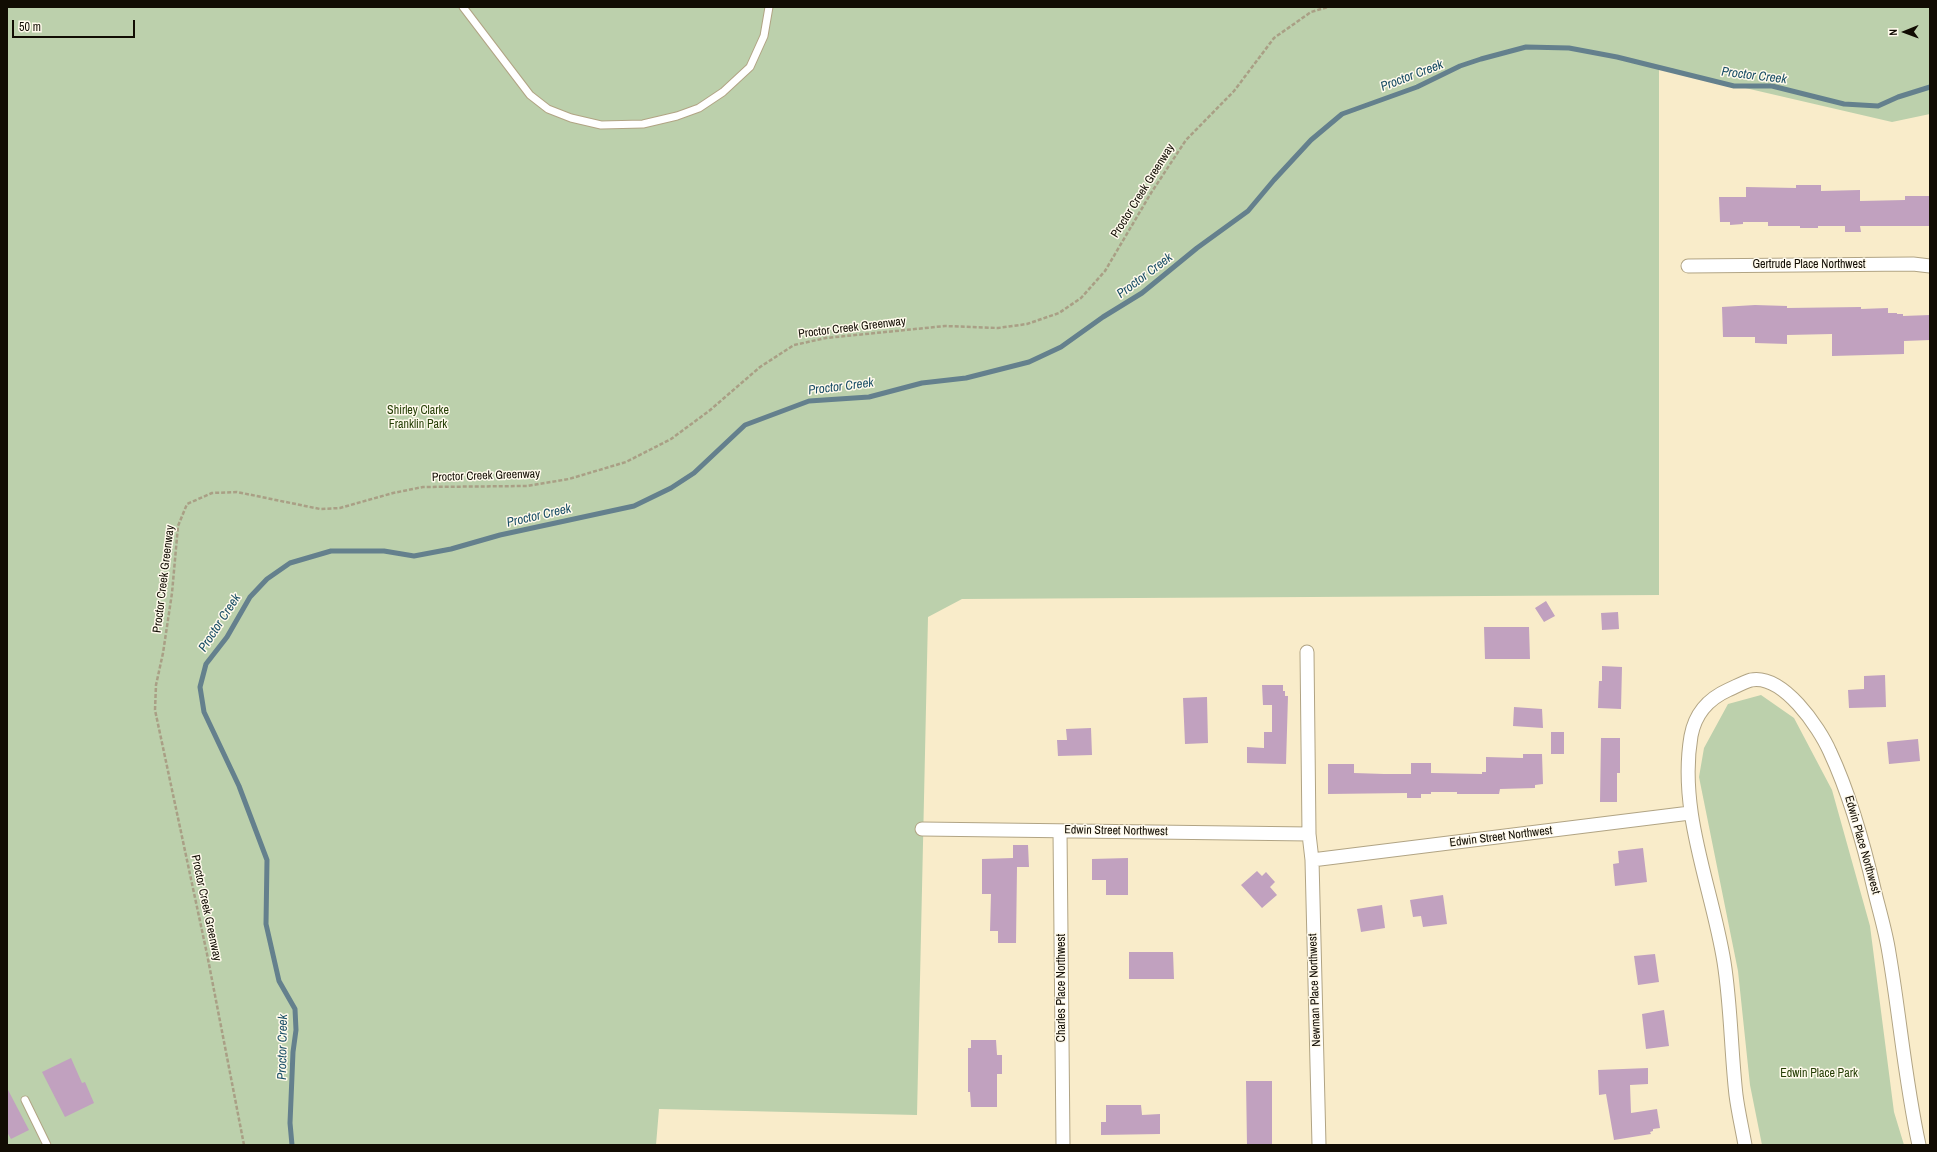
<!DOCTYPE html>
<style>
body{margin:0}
#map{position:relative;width:1937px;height:1152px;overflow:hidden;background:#f9ecca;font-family:"Archivo Narrow",sans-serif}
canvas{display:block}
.frame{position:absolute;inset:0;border:8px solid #110c03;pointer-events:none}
.north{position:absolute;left:1885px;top:12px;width:40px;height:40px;-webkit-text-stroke:3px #fffaec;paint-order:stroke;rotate:269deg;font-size:11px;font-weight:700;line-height:16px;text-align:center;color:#110c03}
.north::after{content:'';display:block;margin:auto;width:14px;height:18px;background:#110c03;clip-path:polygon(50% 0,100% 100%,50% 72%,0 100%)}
.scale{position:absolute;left:12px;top:20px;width:123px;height:18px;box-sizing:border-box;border:2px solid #110c03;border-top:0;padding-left:5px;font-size:12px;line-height:14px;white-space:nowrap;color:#110c03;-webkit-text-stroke:3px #fffaec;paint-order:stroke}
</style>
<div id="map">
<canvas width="1937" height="1152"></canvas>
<div class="frame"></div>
<div class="north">N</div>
<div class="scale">50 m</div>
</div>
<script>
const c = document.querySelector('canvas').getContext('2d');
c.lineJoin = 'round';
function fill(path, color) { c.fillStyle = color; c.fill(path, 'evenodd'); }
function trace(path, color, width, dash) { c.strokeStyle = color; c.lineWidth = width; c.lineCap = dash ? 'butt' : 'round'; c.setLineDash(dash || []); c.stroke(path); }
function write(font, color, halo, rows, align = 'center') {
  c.font = font + ' "Archivo Narrow",sans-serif'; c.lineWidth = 3; c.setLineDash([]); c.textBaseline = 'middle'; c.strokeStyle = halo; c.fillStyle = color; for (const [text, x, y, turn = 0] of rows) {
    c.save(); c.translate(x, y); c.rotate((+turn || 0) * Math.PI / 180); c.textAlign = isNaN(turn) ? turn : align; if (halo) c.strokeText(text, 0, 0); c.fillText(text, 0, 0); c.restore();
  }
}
fill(new Path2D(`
 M7 7H1930V114L1892 122 1659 68V595L962 599 928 617 917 1115 659 1109 656 1145H7Z
 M1761 695 1794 718 1832 790 1870 926 1894 1112 1904 1145H1762L1750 1085 1738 971 1699 777 1704 748 1728 704Z`), '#bcd0ac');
trace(new Path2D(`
 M292 1145 290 1123 293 1052 296 1030 295 1009 279 981 266 924 267 860 239 786 204 712 200 687 206 664 227 637 250 597 267 579 290 563 331 551H384L414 556 451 549 500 535 634 506 671 488 694 473 745 425 809 401 869 397 922 383 966 378 1029 362 1061 347 1103 317 1142 293 1197 248 1248 211 1274 180 1311 140 1342 114 1417 87 1460 66 1481 59 1526 47 1569 48 1617 57 1734 86H1772L1844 104 1878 106 1898 97 1930 87`), '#64808d', 5);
fill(new Path2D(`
 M1796 185H1821V191L1860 190V201L1905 200V196H1930V226H1860L1861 232H1845V226H1818V228H1800V226H1768V222H1743V224L1730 225V222H1720L1719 197H1746V187L1796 188Z
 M1755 305 1787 306V308L1861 307V309L1888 308V313H1897V314H1903V316L1930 315V340L1904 341V354L1832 356V334L1787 335V344L1755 343V337H1723L1722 307Z
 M1546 601 1555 616 1544 622 1535 608Z
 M1618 612 1619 629 1602 630 1601 613Z
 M1484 627H1529L1530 659H1485Z
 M1602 666 1622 667 1621 709 1598 708 1599 681H1602Z
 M1885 675 1886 707 1849 708 1848 690 1864 689V676Z
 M1262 685H1283V691H1285V696H1288L1286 764 1247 763V747L1264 748V732H1272V705H1263Z
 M1207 697 1208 743 1185 744 1183 698Z
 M1514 707 1542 709 1543 728 1513 726Z
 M1091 728 1092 755 1058 756 1057 740H1067L1066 729Z
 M1551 732H1564V754H1551Z
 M1601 738H1620V773H1617V802H1600Z
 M1918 739 1920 761 1889 764 1887 742Z
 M1523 754H1542L1543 784 1535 785V788L1500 789 1499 794H1457V792H1431V794H1421V798H1407V793L1328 794V764H1354V773L1384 774H1411V763H1431V773L1482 774V772H1486V757L1523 758Z
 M1013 845H1028L1029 867H1017L1016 943H998V931H990L991 894H982V859L1013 858Z
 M1643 848 1647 882 1615 886 1613 864 1619 863 1618 851Z
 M1128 858V895H1106V880H1092V859Z
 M1257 871 1262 876 1266 872 1275 882 1270 887 1277 895 1262 908 1241 885Z
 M1443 895 1447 924 1423 927 1421 916 1413 917 1410 900Z
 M1382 905 1385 928 1361 932 1357 909Z
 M1129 952H1173L1174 979H1129Z
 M1655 954 1659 982 1638 985 1634 956Z
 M1664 1010 1669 1046 1646 1049 1642 1014Z
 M971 1040H996L997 1055H1002V1074H997V1107H971L970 1092H968V1048H971Z
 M71 1058 82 1083 85 1082 94 1103 65 1117 42 1072Z
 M1648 1068V1084L1630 1085 1631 1113 1657 1109 1660 1128 1653 1129V1131L1650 1132 1651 1134 1614 1140 1606 1094 1599 1095 1598 1070Z
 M1246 1081H1272V1145H1247Z
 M7 1088 29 1130 11 1139 7 1132Z
 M1106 1105H1141L1142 1115 1160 1114V1134L1101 1135V1122H1106Z`), '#c1a1bf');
const lane = new Path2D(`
 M463 7 530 95 548 109 571 118 601 125 643 124 677 116 699 108 723 92 750 67 764 36 769 7
 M25 1100 47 1145`);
const street = new Path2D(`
 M1688 266 1913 264 1930 266
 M1307 652 1309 834 1312 860 1319 1145
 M922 829 1309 834
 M1060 831 1063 1145
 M1312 860 1690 813
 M1745 1145C1742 1128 1738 1111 1736 1095 1731 1051 1731 1006 1724 962 1712 887 1678 813 1691 736 1695 714 1708 699 1728 690 1735 687 1744 682 1751 680 1783 674 1819 727 1830 752 1851 797 1864 845 1875 893 1880 913 1886 933 1889 953 1900 1017 1905 1081 1919 1145`);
trace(lane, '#b1a484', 9);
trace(street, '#b1a484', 15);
trace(new Path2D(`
 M244 1145 207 954 155 710 156 685 163 653 172 593 178 526 187 504 212 493 237 492 320 509 340 508 393 493 423 487 527 486 569 479 626 462 671 439 709 411 760 367 794 345 826 338 945 326 998 328 1027 324 1059 313 1081 298 1105 271 1151 193 1186 140 1234 91 1274 38 1311 12 1328 7`), '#a99f85', 2.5, [4, 2]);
trace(lane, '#fff', 7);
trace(street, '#fff', 13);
write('12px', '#110c03', '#fffaec', [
 ["Proctor Creek Greenway",1143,191,-58],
 ["Gertrude Place Northwest",1809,265],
 ["Proctor Creek Greenway",852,328,-7],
 ["Proctor Creek Greenway",486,476,-2],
 ["Proctor Creek Greenway",164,579,-83],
 ["Edwin Street Northwest",1116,831,1],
 ["Edwin Street Northwest",1501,837,-7],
 ["Edwin Place Northwest",1862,845,74],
 ["Proctor Creek Greenway",206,908,78],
 ["Charles Place Northwest",1062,988,-90],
 ["Newman Place Northwest",1315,990,-92]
]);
write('12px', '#253e05', '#fffaec', [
 ["Shirley Clarke",418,411],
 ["Franklin Park",418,425],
 ["Edwin Place Park",1819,1074]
]);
write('italic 13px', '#1a4e66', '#fffaec', [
 ["Proctor Creek",1412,76,-21],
 ["Proctor Creek",1754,76,7],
 ["Proctor Creek",1145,276,-37],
 ["Proctor Creek",841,387,-7],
 ["Proctor Creek",539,516,-13],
 ["Proctor Creek",220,623,-57],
 ["Proctor Creek",283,1047,-89]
]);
</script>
